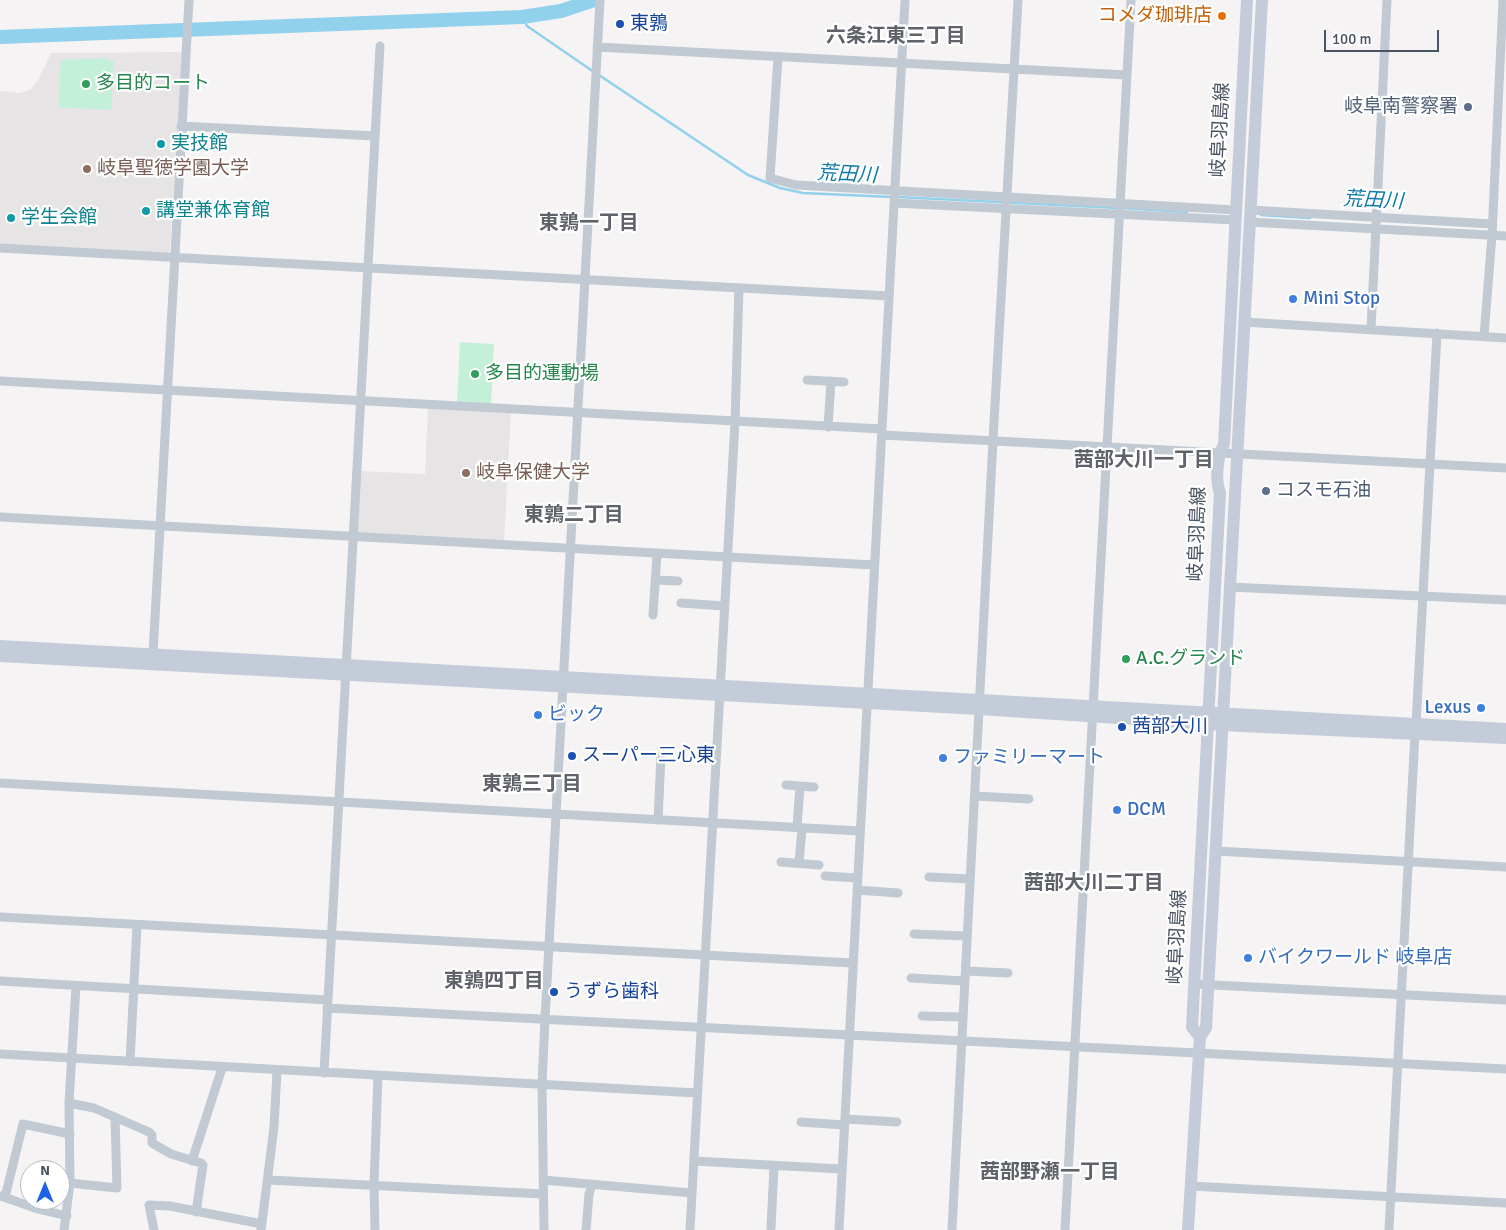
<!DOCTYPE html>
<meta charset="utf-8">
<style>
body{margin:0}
#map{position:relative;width:1506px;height:1230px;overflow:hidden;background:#f5f3f3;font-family:Signika,sans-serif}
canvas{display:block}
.north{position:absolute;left:20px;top:1160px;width:50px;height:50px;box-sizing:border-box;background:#fff;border:1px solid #b7bbc0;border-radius:50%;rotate:0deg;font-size:14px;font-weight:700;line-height:20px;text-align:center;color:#4a5461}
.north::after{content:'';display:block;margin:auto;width:18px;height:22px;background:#1d62e5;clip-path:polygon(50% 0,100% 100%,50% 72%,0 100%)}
.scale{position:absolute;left:1324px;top:30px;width:115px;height:22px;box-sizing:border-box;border:2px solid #4a5461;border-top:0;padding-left:6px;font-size:15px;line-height:18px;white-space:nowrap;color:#4a5461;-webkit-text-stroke:4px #fff;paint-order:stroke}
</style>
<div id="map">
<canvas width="1506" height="1230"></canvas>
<div class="north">N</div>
<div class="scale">100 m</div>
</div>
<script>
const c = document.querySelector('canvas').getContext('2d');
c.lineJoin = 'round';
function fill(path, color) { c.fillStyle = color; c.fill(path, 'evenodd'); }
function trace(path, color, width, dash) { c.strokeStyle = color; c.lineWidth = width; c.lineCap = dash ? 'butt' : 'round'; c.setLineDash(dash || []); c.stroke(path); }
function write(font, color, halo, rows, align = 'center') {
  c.font = font + ' Signika,"Noto Sans JP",sans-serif'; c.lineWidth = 4.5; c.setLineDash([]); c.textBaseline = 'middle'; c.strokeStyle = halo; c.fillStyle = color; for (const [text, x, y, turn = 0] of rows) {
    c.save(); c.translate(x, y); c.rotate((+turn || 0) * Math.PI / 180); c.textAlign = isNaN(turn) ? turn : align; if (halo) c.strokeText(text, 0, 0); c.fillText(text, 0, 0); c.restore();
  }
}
fill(new Path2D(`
 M182 52 170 251 167 253 0 244V91L20 93 31 89 38 80 51 53Z
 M428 407 511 412 504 541 358 533 360 471 425 474Z`), '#e6e4e5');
fill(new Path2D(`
 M108 58V60L114 61 111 110 58 107 61 60Z
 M460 342 494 344 491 405 457 403Z`), '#c4f0d9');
trace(new Path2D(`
 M522 17 527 26 594 72
 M599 75 748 175 780 188 803 193 892 197
 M898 197 1117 208
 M1122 208 1187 212
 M1261 215 1310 218`), '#91d1ec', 2.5);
trace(new Path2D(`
 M0 37 522 17 561 11 594 0`), '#91d1ec', 14);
trace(new Path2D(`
 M597 47 1127 75
 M778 57 770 178 796 185 1236 210
 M181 126 375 136
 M894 203 1235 220
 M1250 210 1492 224
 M1250 222 1506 236
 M0 248 889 296
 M1244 322 1506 338
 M1371 329 1387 0
 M1484 336 1492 235 1503 0
 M807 380 844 382
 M0 381 882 429
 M828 427 831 381
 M882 435 1506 468
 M0 517 874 565
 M655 580 678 581
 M1230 587 1506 600
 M681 603 724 606
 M653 615 657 554
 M153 654 189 0
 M1416 724 1437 333
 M0 783 860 831
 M786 785 814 787
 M975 796 1029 799
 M658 820 661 756
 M797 827 800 786
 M1216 851 1506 867
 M781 862 819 865
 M799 863 802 828
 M825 876 857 878
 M929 877 970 879
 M857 890 898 893
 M0 917 852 963
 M914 934 967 936
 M966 971 1008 973
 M911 978 965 981
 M0 981 327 1000
 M1194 984 1506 1000
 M327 1008 1506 1069
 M922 1016 963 1017
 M0 1054 697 1093
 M130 1062 137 925
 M324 1073 380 46
 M69 1103 94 1108 149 1132 152 1135V1143L171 1154 201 1163 203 1165 196 1212
 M845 1119 897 1122
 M801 1122 844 1125
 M192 1161 222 1068
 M694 1161 842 1169
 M268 1180 543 1194
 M543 1180 692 1193
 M70 1183 117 1188 115 1117
 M1191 1186 1506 1203
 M1 1196 38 1209 67 1216
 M5 1197 23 1124 70 1134
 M771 1228 774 1166
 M64 1230 70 1183 69 1103 76 986
 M154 1230 149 1205 170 1206 262 1224
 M261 1230 274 1127 277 1071
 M375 1230 374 1185 378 1076
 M544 1230 542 1084 545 1019 600 0
 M586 1230 589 1194 592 1185
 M690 1230 735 422 739 288
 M839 1230 905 0
 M952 1230 993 440 1018 0
 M1065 1230 1131 0
 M1389 1230 1415 733`), '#c1c9d2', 9);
trace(new Path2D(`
 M0 646 1506 729
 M0 656 979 709 1241 726 1506 738
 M1200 1037 1192 1027 1220 493C1215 480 1217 457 1224 444L1247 0
 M1188 1230 1200 1037 1206 1028 1262 0`), '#c4ccd9', 12);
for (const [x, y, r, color] of [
 [1222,16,5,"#e8710a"],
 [620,24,5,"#1a4fb4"],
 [86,84,5,"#2e9e5b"],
 [1468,107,5,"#5c6f8a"],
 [161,144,5,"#0f9aa8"],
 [87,169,5,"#8d6e63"],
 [146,211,5,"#0f9aa8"],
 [11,218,5,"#0f9aa8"],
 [1293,299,5,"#3f7fe0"],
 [475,374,5,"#2e9e5b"],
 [466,473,5,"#8d6e63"],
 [1266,491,5,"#5c6f8a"],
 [1126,659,5,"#2e9e5b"],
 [1481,708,5,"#3f7fe0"],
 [538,715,5,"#3f7fe0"],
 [1122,727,5,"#1a4fb4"],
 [572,756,5,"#1a4fb4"],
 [943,758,5,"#3f7fe0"],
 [1117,810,5,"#3f7fe0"],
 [1248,958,5,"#3f7fe0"],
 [554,992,5,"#1a4fb4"]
]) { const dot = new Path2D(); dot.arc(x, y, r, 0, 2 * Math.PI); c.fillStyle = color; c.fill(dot); trace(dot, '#fff', 2); }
write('19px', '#c56008', '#fff', [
 ["コメダ珈琲店",1212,16]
], 'right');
write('19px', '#164399', '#fff', [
 ["東鶉",630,24],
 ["茜部大川",1132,727],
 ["スーパー三心東",582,756],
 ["うずら歯科",564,992]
], 'left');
write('19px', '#27864d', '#fff', [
 ["多目的コート",96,84],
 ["多目的運動場",485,374],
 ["A.C.グランド",1136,659]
], 'left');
write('19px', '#4e5e75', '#fff', [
 ["岐阜南警察署",1458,107],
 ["コスモ石油",1276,491,"left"]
], 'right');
write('19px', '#4a5461', '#fff', [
 ["岐阜羽島線",1221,130,-87],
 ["岐阜羽島線",1198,534,-88],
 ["岐阜羽島線",1178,937,-87]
]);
write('19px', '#0d838f', '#fff', [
 ["実技館",171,144],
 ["講堂兼体育館",156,211],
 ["学生会館",21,218]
], 'left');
write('19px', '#785e54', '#fff', [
 ["岐阜聖徳学園大学",97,169],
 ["岐阜保健大学",476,473]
], 'left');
write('19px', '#366cbe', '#fff', [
 ["Mini Stop",1303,299],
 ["Lexus",1471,708,"right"],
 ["ビック",548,715],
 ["ファミリーマート",953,758],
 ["DCM",1127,810],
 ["バイクワールド 岐阜店",1258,958]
], 'left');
write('bold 20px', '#5f6268', '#fff', [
 ["六条江東三丁目",896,37],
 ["東鶉一丁目",589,224],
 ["茜部大川一丁目",1144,461],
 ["東鶉二丁目",574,516],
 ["東鶉三丁目",532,785],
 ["茜部大川二丁目",1094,884],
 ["東鶉四丁目",494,982],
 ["茜部野瀬一丁目",1050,1173]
]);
write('italic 20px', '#0e7aa8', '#fff', [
 ["荒田川",847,175,3],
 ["荒田川",1373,201,3]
]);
</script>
